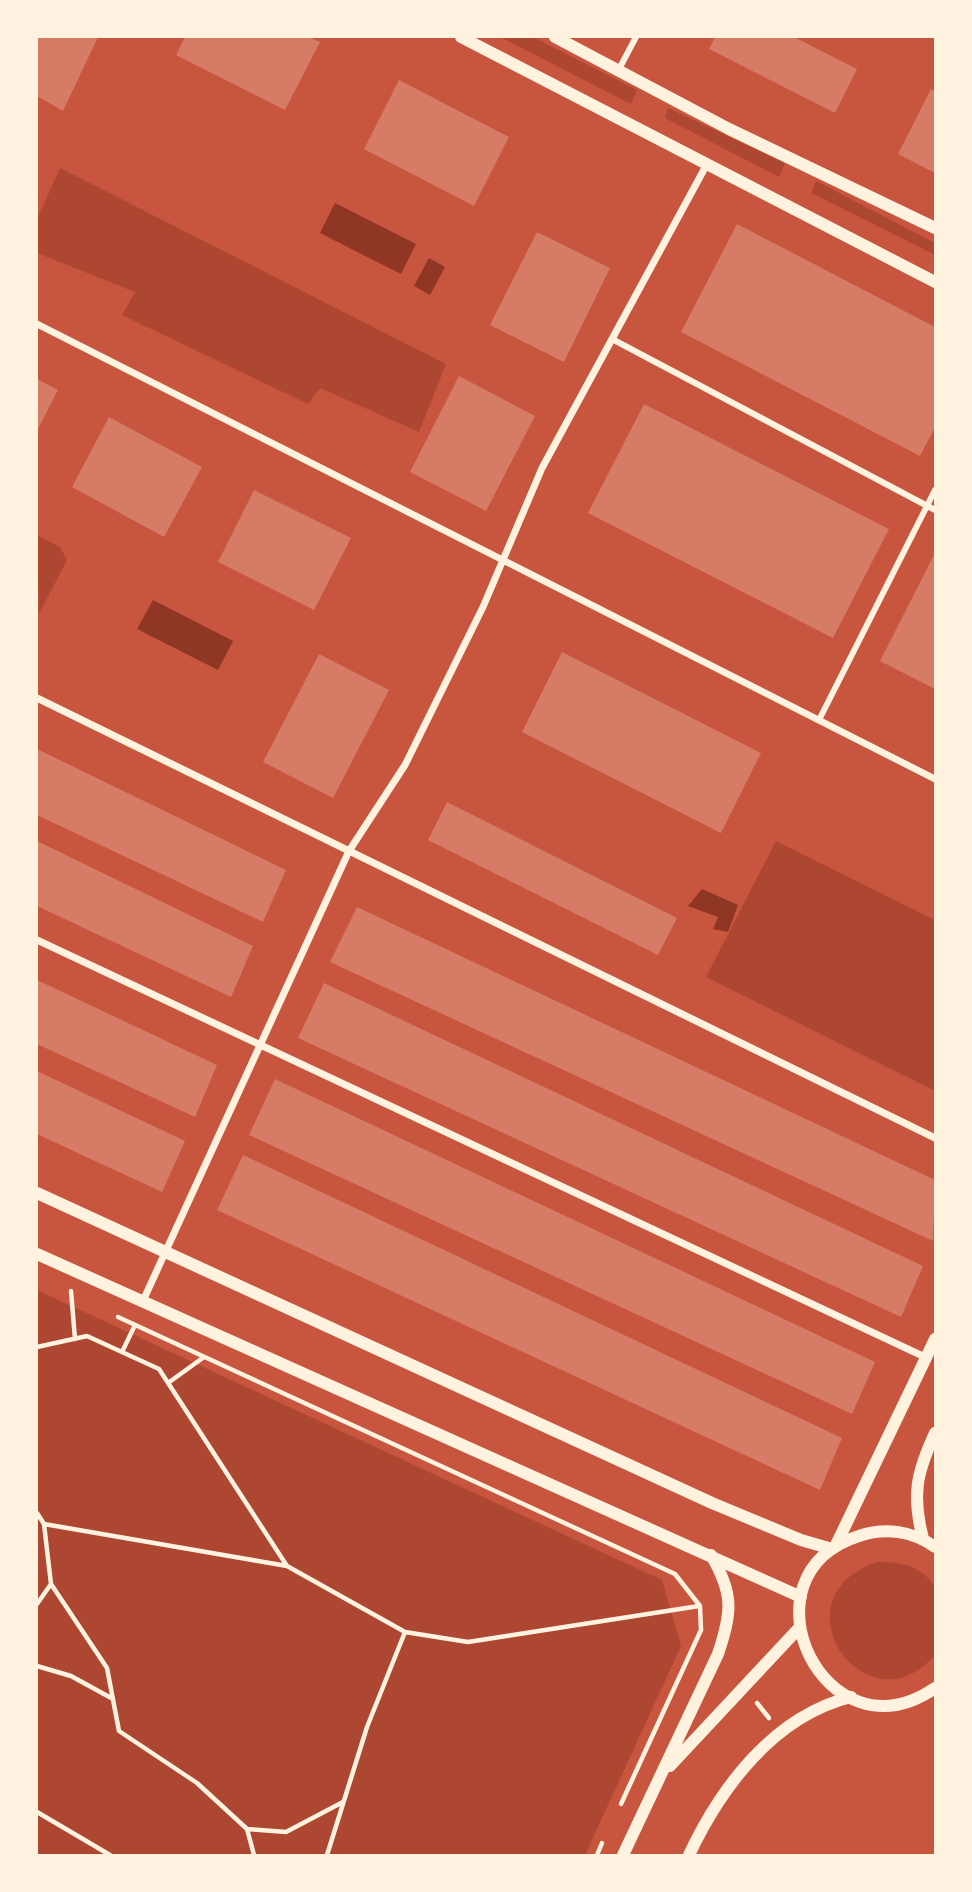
<!DOCTYPE html>
<style>
body{margin:0}
#map{position:relative;width:972px;height:1892px;overflow:hidden;background:#c8553d;font-family:Roboto,sans-serif}
canvas{display:block}
.frame{position:absolute;inset:0;border:38px solid #fff3e0;pointer-events:none}
</style>
<div id="map">
<canvas width="972" height="1892"></canvas>
<div class="frame"></div>
</div>
<script>
const c = document.querySelector('canvas').getContext('2d');
c.lineJoin = 'round';
function fill(path, color) { c.fillStyle = color; c.fill(path, 'evenodd'); }
function trace(path, color, width, dash) { c.strokeStyle = color; c.lineWidth = width; c.lineCap = dash ? 'butt' : 'round'; c.setLineDash(dash || []); c.stroke(path); }
fill(new Path2D(`
 M500 37H533L637 90 631 104Z
 M668 108 785 163 779 177 665 118Z
 M60 168 446 364 419 432 320 388 308 404 122 315 135 292 37 253V219Z
 M816 181 935 243V255L811 193Z
 M37 535 60 547 67 560 39 614Z
 M776 841 935 920V1091L706 977Z
 M37 1290 662 1580 681 1646 585 1855H37Z
 M877 1562C900 1561 921 1566 935 1586V1655C867 1734 771 1598 877 1562Z`), '#ae4732');
fill(new Path2D(`
 M335 203 416 244 401 274 320 233Z
 M429 258 445 267 430 295 414 286Z
 M153 600 233 641 218 670 137 629Z
 M702 889 738 905 728 932 713 929 718 917 688 906Z`), '#8f3625');
fill(new Path2D(`
 M37 37H98L63 111 37 96Z
 M185 37H309L320 42 285 110 176 55Z
 M715 37H794L857 69 835 113 709 49Z
 M399 80 509 137 474 206 364 149Z
 M931 89 935 91V173L898 154Z
 M737 224 935 327V427L920 456 681 332Z
 M537 232 610 268 564 362 490 325Z
 M459 376 535 416 486 511 410 472Z
 M37 379 58 390 37 431Z
 M644 404 889 529 833 638 588 513Z
 M109 417 202 467 164 537 72 487Z
 M254 490 351 538 314 610 218 562Z
 M935 553V689L880 661Z
 M562 652 761 753 721 833 522 732Z
 M319 654 389 690 333 798 263 762Z
 M37 749 286 870 263 922 37 815Z
 M447 802 677 918 658 955 428 840Z
 M37 841 253 946 231 997 37 906Z
 M357 907 935 1180 933 1241 330 962Z
 M37 980 217 1065 195 1117 37 1044Z
 M324 983 923 1266 901 1317 298 1038Z
 M37 1071 185 1141 162 1192 37 1134Z
 M275 1079 875 1362 852 1414 249 1135Z
 M243 1155 842 1438 820 1490 217 1210Z`), '#d67c66');
trace(new Path2D(`
 M71 1291 75 1339
 M118 1317 675 1574 700 1606 701 1630 621 1804
 M37 1347 87 1336 159 1369 287 1566
 M122 1352 135 1325
 M168 1383 204 1357
 M37 1513 44 1524 287 1566 405 1632 468 1642 699 1606
 M44 1524 51 1584 107 1668 119 1731 197 1783 247 1829 286 1832 343 1802
 M37 1604 51 1584
 M37 1666 71 1676 113 1699
 M757 1703 769 1718
 M37 1812 110 1855
 M247 1829 254 1855
 M327 1855 367 1727 405 1632
 M597 1855 602 1843`), '#fff3e0', 4.5);
trace(new Path2D(`
 M618 71 636 37
 M612 339 935 510
 M819 720 935 490`), '#fff3e0', 6);
trace(new Path2D(`
 M37 324 935 779
 M37 698 935 1138
 M37 940 927 1358
 M142 1303 349 851 405 765 483 607 542 468 707 164`), '#fff3e0', 7);
trace(new Path2D(`
 M461 37 935 282
 M555 37 729 129 935 228
 M37 1193 712 1503 801 1540 832 1549
 M37 1254 801 1597
 M923 1539C912 1495 916 1474 935 1433
 M835 1547 935 1339
 M935 1547C913 1531 885 1527 859 1536 735 1575 825 1764 935 1688
 M670 1766 799 1628
 M623 1855 718 1654C732 1612 734 1594 711 1555
 M689 1855C721 1787 774 1716 851 1697`), '#fff3e0', 12);
</script>
